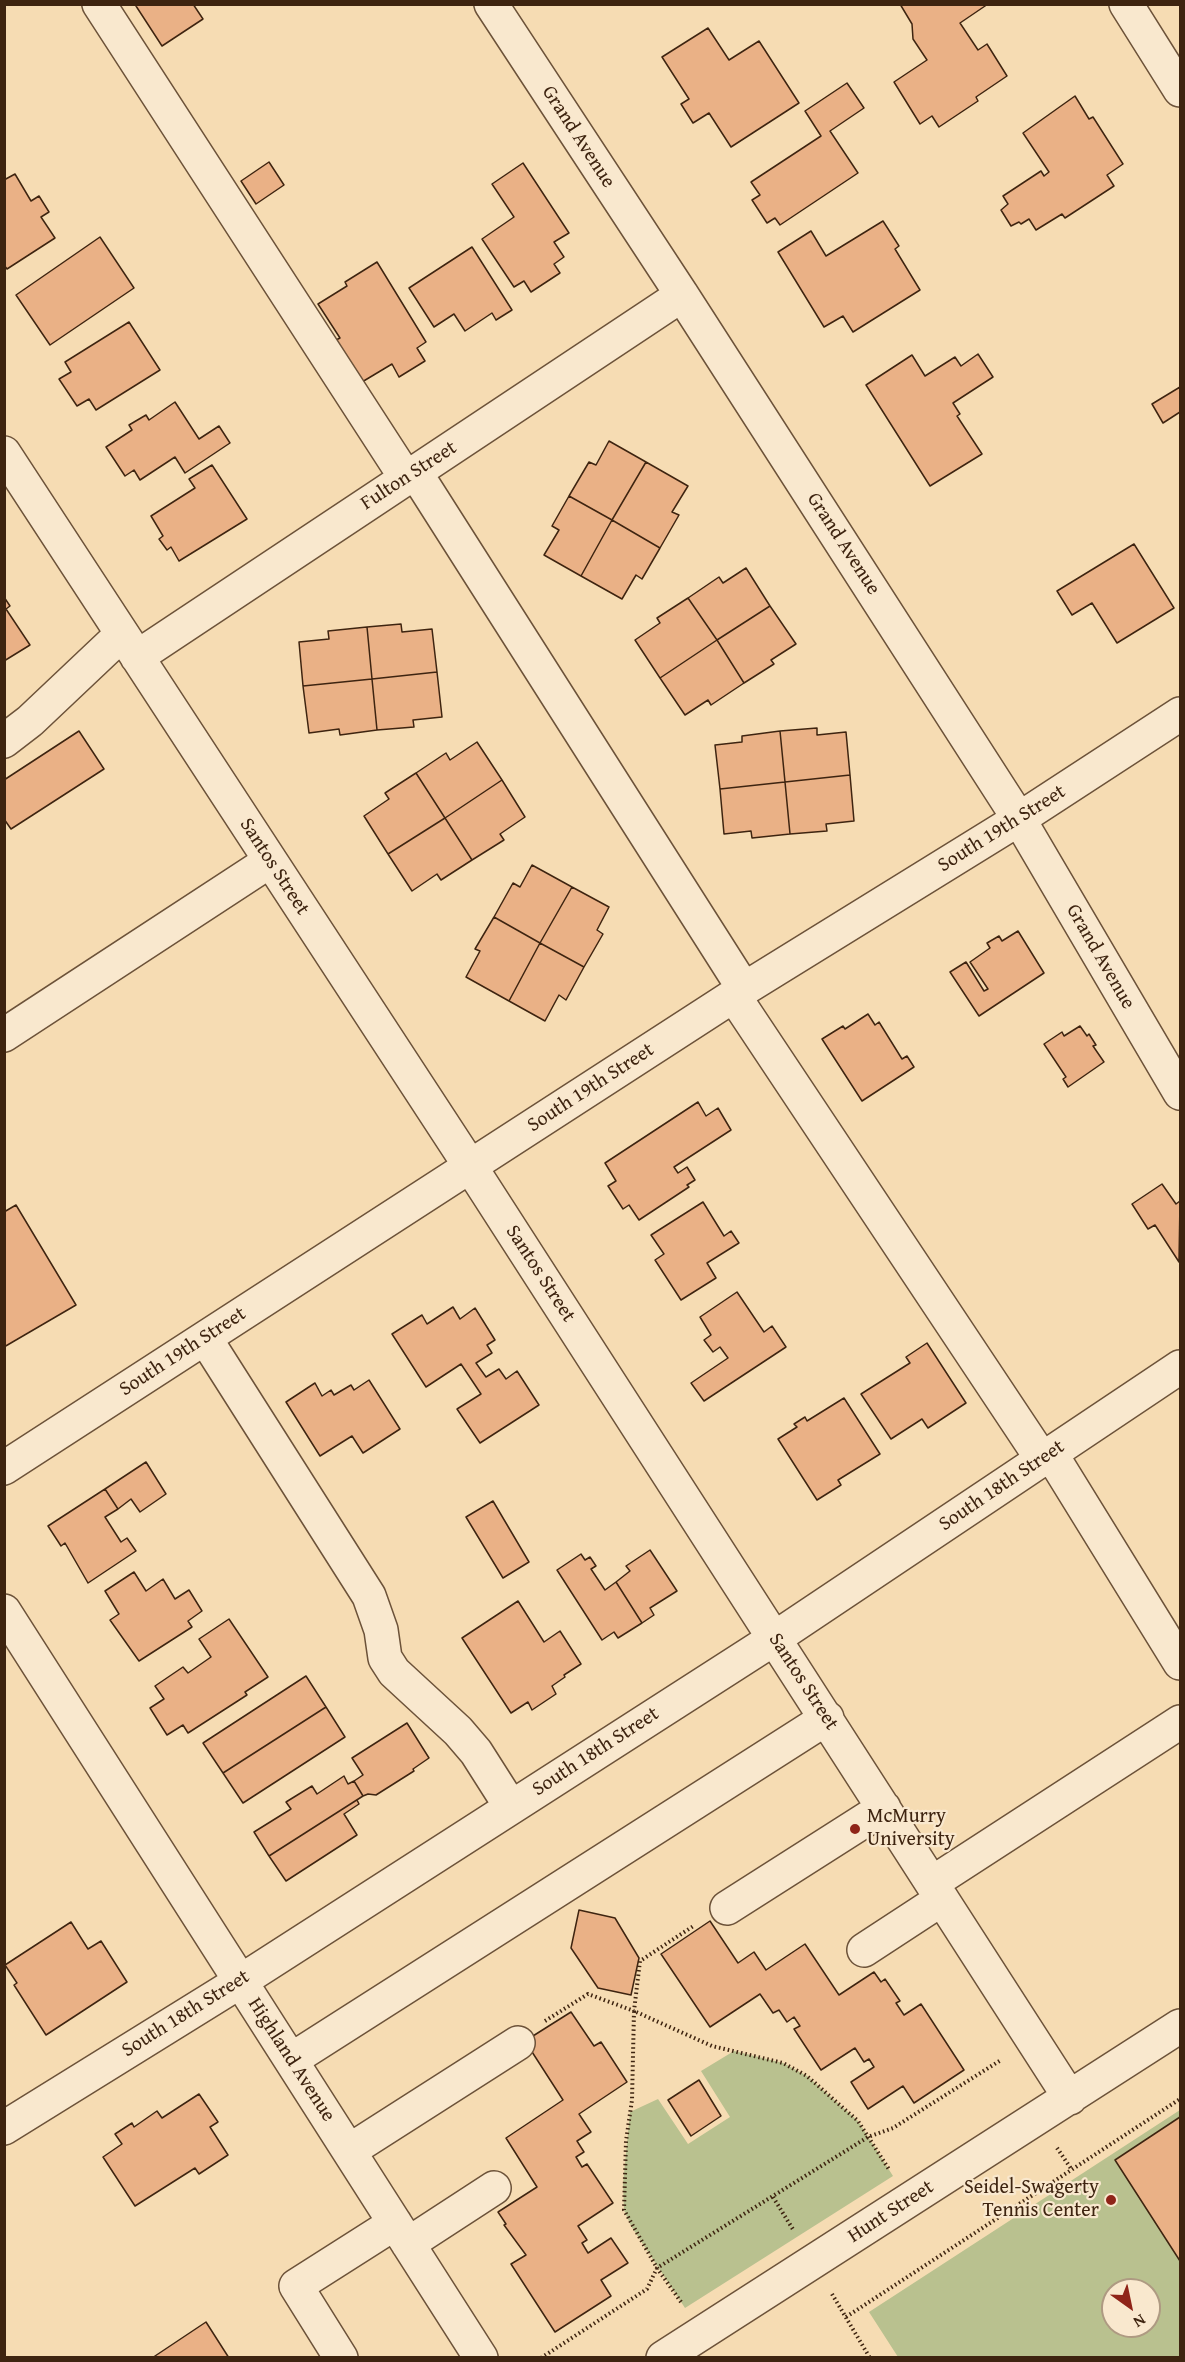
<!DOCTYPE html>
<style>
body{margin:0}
#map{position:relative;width:1185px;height:2362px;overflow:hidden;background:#f6dcb3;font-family:"Gentium Book Plus",serif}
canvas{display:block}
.frame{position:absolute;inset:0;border:6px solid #3e2410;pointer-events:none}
.north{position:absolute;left:1101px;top:2278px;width:60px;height:60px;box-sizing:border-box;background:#f9e8ce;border:2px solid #ae9a82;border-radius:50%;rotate:147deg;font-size:16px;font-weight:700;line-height:24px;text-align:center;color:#3e2410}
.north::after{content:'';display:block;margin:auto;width:21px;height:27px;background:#8f2418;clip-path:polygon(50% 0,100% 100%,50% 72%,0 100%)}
</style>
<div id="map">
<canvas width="1185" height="2362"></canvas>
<div class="frame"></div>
<div class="north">N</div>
</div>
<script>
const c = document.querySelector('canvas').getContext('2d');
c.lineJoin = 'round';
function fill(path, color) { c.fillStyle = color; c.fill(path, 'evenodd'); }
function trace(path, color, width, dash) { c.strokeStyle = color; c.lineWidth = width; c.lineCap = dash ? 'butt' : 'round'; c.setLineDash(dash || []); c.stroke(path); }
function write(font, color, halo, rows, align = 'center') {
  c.font = font + ' "Gentium Book Plus",serif'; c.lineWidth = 4.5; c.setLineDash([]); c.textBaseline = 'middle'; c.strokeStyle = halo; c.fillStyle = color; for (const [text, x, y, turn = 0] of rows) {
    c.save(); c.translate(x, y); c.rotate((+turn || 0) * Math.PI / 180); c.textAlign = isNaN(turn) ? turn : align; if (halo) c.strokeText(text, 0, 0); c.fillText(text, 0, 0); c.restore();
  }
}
fill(new Path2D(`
 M734 2051 783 2063 807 2076 858 2121 893 2176 685 2308 631 2226 624 2210 623 2184 630 2112 658 2099 688 2144 730 2117 701 2071Z
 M1180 2110V2357H898L869 2312ZM1113 2290H1149V2326H1113Z`), '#b9c18f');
const building = new Path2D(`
 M138 4H193L203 19 162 46 136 6Z
 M900 4H988L960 23 978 50 987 44 1007 76 976 97 978 101 939 127 932 116 920 124 894 82 927 60 913 39 912 24Z
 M708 28 729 60 759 41 799 103 731 147 709 113 693 123 681 104 689 99 662 57Z
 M847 83 864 108 830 131 858 173 780 225 775 218 767 223 752 200 760 195 751 182 821 136 805 111Z
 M1075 96 1089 119 1093 117 1123 164 1107 175 1114 186 1065 218 1062 214 1036 230 1029 219 1021 224 1019 222 1011 226 1001 210 1008 204 1003 196 1041 171 1044 176 1049 172 1023 133Z
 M269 162 284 185 256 204 241 181Z
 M523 163 569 233 554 242 564 257 554 264 560 273 531 292 524 281 514 287 482 239 514 217 492 184Z
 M15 174 31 201 39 196 49 212 41 217 55 238 7 269 4 265V180Z
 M883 221 899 246 895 249 920 290 853 332 843 316 824 327 778 252 811 231 826 256Z
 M100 237 134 288 50 345 16 295Z
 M472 247 512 310 496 320 492 313 465 331 454 314 434 327 409 288Z
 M377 262 426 342 417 348 425 361 399 377 392 364 362 382 336 340 340 338 318 304 347 286 345 282Z
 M129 322 160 370 96 410 89 399 77 406 59 379 71 372 65 362Z
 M978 354 993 377 953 403 960 414 957 416 982 454 930 486 866 385 912 355 925 376 955 357 961 366Z
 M1180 387V412L1163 423 1152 404Z
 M175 402 199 439 219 426 230 443 185 473 175 457 140 480 134 470 125 476 106 447 132 430 129 425 146 415 149 420Z
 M609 441 646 462 612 520 569 496 589 462 596 465Z
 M646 462 688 486 672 512 679 515 660 548 612 520Z
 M212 465 247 519 179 561 171 547 167 550 159 539 163 536 151 516 195 488 189 479Z
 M569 496 612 520 581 576 544 555 559 530 552 526Z
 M612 520 660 548 642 579 636 575 622 599 581 576Z
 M1134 544 1174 608 1117 643 1092 603 1072 615 1057 591Z
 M746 568 770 606 717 640 688 598 719 577 723 583Z
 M4 597 10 606 6 609 30 645 4 661Z
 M688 598 717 640 660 678 635 640 660 623 657 618Z
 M770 606 796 644 771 660 774 664 744 683 717 640Z
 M401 624 402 632 432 629 437 672 372 679 367 627Z
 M367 627 372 679 303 686 299 642 329 639 328 631Z
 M717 640 744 683 711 705 708 700 685 715 660 678Z
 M437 672 442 717 413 720 414 727 377 730 372 679Z
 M372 679 377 730 340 735 339 729 309 733 303 686Z
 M817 728V735L846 732 850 775 785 782 780 731Z
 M79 731 104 769 11 829 4 819V780Z
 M780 731 785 782 720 789 715 745 742 742V736Z
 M477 742 502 780 445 818 416 773 446 753 450 760Z
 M416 773 445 818 388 854 364 816 389 799 385 793Z
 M850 775 854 821 826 824 827 831 790 834 785 782Z
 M502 780 525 817 500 834 504 840 472 860 445 818Z
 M785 782 790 834 752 838 751 831 724 834 720 789Z
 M445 818 472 860 441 880 437 874 412 891 388 854Z
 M532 865 572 887 540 943 494 917 513 883 520 887Z
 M572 887 609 907 597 930 603 934 584 967 540 943Z
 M494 917 540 943 509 1001 466 977 480 951 475 949Z
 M1018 931 1044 973 979 1016 950 972 966 962 984 991 988 989 970 962 990 948 987 943 999 936 1002 941Z
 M540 943 584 967 566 1000 559 995 545 1021 509 1001Z
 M868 1014 875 1025 879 1022 902 1059 907 1056 914 1067 862 1101 822 1039 843 1026 845 1029Z
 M1080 1026 1087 1036 1089 1034 1096 1045 1093 1046 1104 1062 1068 1087 1063 1079 1066 1077 1044 1044 1062 1032 1064 1036Z
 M698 1102 706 1116 718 1108 731 1130 674 1167 678 1173 687 1167 695 1180 687 1185 689 1187 639 1220 629 1205 623 1209 608 1186 616 1181 605 1163Z
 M1162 1184 1176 1204 1180 1201 1179 1262 1155 1225 1148 1229 1132 1204Z
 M703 1202 724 1236 731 1231 739 1243 707 1263 716 1278 681 1300 655 1260 664 1254 651 1235Z
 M16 1205 76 1305 4 1347V1212Z
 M737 1292 764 1332 772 1326 786 1347 704 1401 691 1383 728 1358 720 1347 713 1352 704 1340 711 1335 700 1317Z
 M453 1307 460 1319 475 1308 495 1340 487 1345 492 1353 476 1363 486 1377 499 1369 506 1379 517 1371 539 1405 480 1443 457 1409 481 1394 461 1364 426 1387 392 1334 422 1315 427 1324Z
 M927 1343 966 1403 928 1428 922 1419 891 1439 861 1394 910 1363 906 1357Z
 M369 1380 400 1429 363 1453 352 1436 320 1456 286 1402 315 1383 322 1396 331 1390 334 1395 351 1385 354 1390Z
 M844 1398 880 1454 838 1480 841 1485 817 1500 778 1439 797 1427 794 1424 805 1417 807 1421Z
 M146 1462 166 1494 140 1512 131 1499 118 1509 105 1489Z
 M105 1489 118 1509 105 1517 121 1542 127 1538 136 1551 88 1583 65 1543 61 1546 48 1526Z
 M493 1501 529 1562 503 1578 466 1517Z
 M650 1550 677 1591 650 1608 654 1615 642 1623 616 1582 630 1571 626 1566Z
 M581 1554 585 1560 590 1557 596 1566 591 1569 605 1590 616 1582 642 1623 618 1638 614 1632 602 1640 557 1570Z
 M134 1572 146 1591 163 1579 175 1599 189 1590 202 1611 188 1621 192 1627 139 1661 110 1620 119 1614 105 1591Z
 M518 1601 544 1642 560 1631 581 1664 564 1675 565 1677 552 1686 556 1694 532 1710 528 1702 511 1713 462 1638Z
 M229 1619 268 1677 245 1692 247 1695 188 1733 183 1725 167 1735 150 1708 164 1699 155 1686 183 1667 188 1673 211 1657 199 1639Z
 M306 1676 326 1707 223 1773 203 1743Z
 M326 1707 345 1737 243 1803 223 1773Z
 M407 1723 429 1758 413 1769 414 1771 376 1795 368 1794 363 1796 354 1781 363 1775 352 1758Z
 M344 1776 348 1784 354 1781 363 1796 269 1856 254 1832 291 1809 286 1802 312 1786 317 1794Z
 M363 1796 357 1800 359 1804 344 1814 357 1835 286 1881 269 1856Z
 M579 1910 615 1918 639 1958 631 1995 598 1988 571 1948Z
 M710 1921 738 1963 754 1952 766 1970 805 1944 839 1995 874 1972 881 1982 885 1979 900 2001 896 2003 904 2015 921 2004 964 2070 914 2103 903 2086 868 2109 851 2082 874 2067 869 2059 864 2062 855 2048 821 2070 794 2029 800 2026 794 2017 787 2022 779 2010 773 2013 760 1994 710 2027 661 1954Z
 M71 1922 88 1949 101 1941 127 1982 46 2035 14 1985 17 1983 5 1965Z
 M571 2012 594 2046 601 2042 627 2082 579 2114 591 2132 577 2141 584 2152 576 2157 582 2167 587 2164 613 2203 578 2226 587 2240 582 2243 588 2253 611 2238 628 2263 601 2280 611 2296 555 2332 511 2264 526 2255 504 2225 506 2224 498 2212 537 2187 506 2138 563 2100 525 2041Z
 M699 2080 721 2116 691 2136 668 2100Z
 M199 2094 218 2122 210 2127 228 2155 199 2174 195 2168 135 2206 103 2157 122 2144 115 2134 132 2123 134 2127 157 2111 162 2118Z
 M1180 2117V2261L1115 2160Z
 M206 2322 229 2358H152Z`);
fill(building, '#eab186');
trace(building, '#3e2410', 1.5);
const minor = new Path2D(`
 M99 4 406 478
 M491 4 682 295 1019 819 1180 1093
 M1126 4 1180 90
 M4 453 470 1166 1070 2098
 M415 472 744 989
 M137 657 682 295
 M4 741 30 721 122 634
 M734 996 1042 1459
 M4 1035 270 861
 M205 1338 369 1596 381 1630 385 1658 394 1672 458 1731 476 1752 511 1807
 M1051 1454 1180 1663
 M4 1468 744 989 1019 819 1180 714
 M4 1611 481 2358
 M932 1883 1180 1722
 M727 1908 884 1808
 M864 1950 942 1899
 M291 2060 827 1718
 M4 2128 241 1981 775 1638 1180 1367
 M349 2151 518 2043
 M408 2244 494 2188
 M341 2358 296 2286 395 2223
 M663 2358 1180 2026`);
trace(minor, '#6c5239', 36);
trace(new Path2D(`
 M545 2021 588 1994 634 2011 640 1961 695 1925
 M1057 2148 1072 2170
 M773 2197 794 2231
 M832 2294 870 2358
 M681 2302 657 2268 624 2210 626 2141 632 2100 634 2011 712 2046 783 2063 807 2076 858 2121 890 2171
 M846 2317 1180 2099
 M541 2358 647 2289 657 2268 868 2137 893 2128 1001 2060`), '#3e2410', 4, [1.5, 3]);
trace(minor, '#f9e8ce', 33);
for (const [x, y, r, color] of [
 [855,1829,6,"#8f2418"],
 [1111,2200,6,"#8f2418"]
]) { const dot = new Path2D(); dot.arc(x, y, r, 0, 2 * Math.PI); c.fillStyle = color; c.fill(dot); trace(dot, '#f9e8ce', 2); }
write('20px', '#3e2410', '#f9e8ce', [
 ["Grand Avenue",578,137,57],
 ["Fulton Street",409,476,-33],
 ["Grand Avenue",843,544,57],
 ["South 19th Street",1002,829,-32],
 ["Santos Street",274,867,57],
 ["Grand Avenue",1100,957,60],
 ["South 19th Street",591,1088,-33],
 ["Santos Street",540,1274,57],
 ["South 19th Street",183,1352,-33],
 ["South 18th Street",1002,1486,-34],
 ["Santos Street",803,1682,57],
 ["South 18th Street",596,1752,-33],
 ["South 18th Street",186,2014,-32],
 ["Highland Avenue",291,2060,57],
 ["Hunt Street",891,2212,-33]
]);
write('20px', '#3e2410', '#f9e8ce', [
 ["McMurry",867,1817],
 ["University",867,1840],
 ["Seidel-Swagerty",1099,2188,"right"],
 ["Tennis Center",1099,2211,"right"]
], 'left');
</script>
